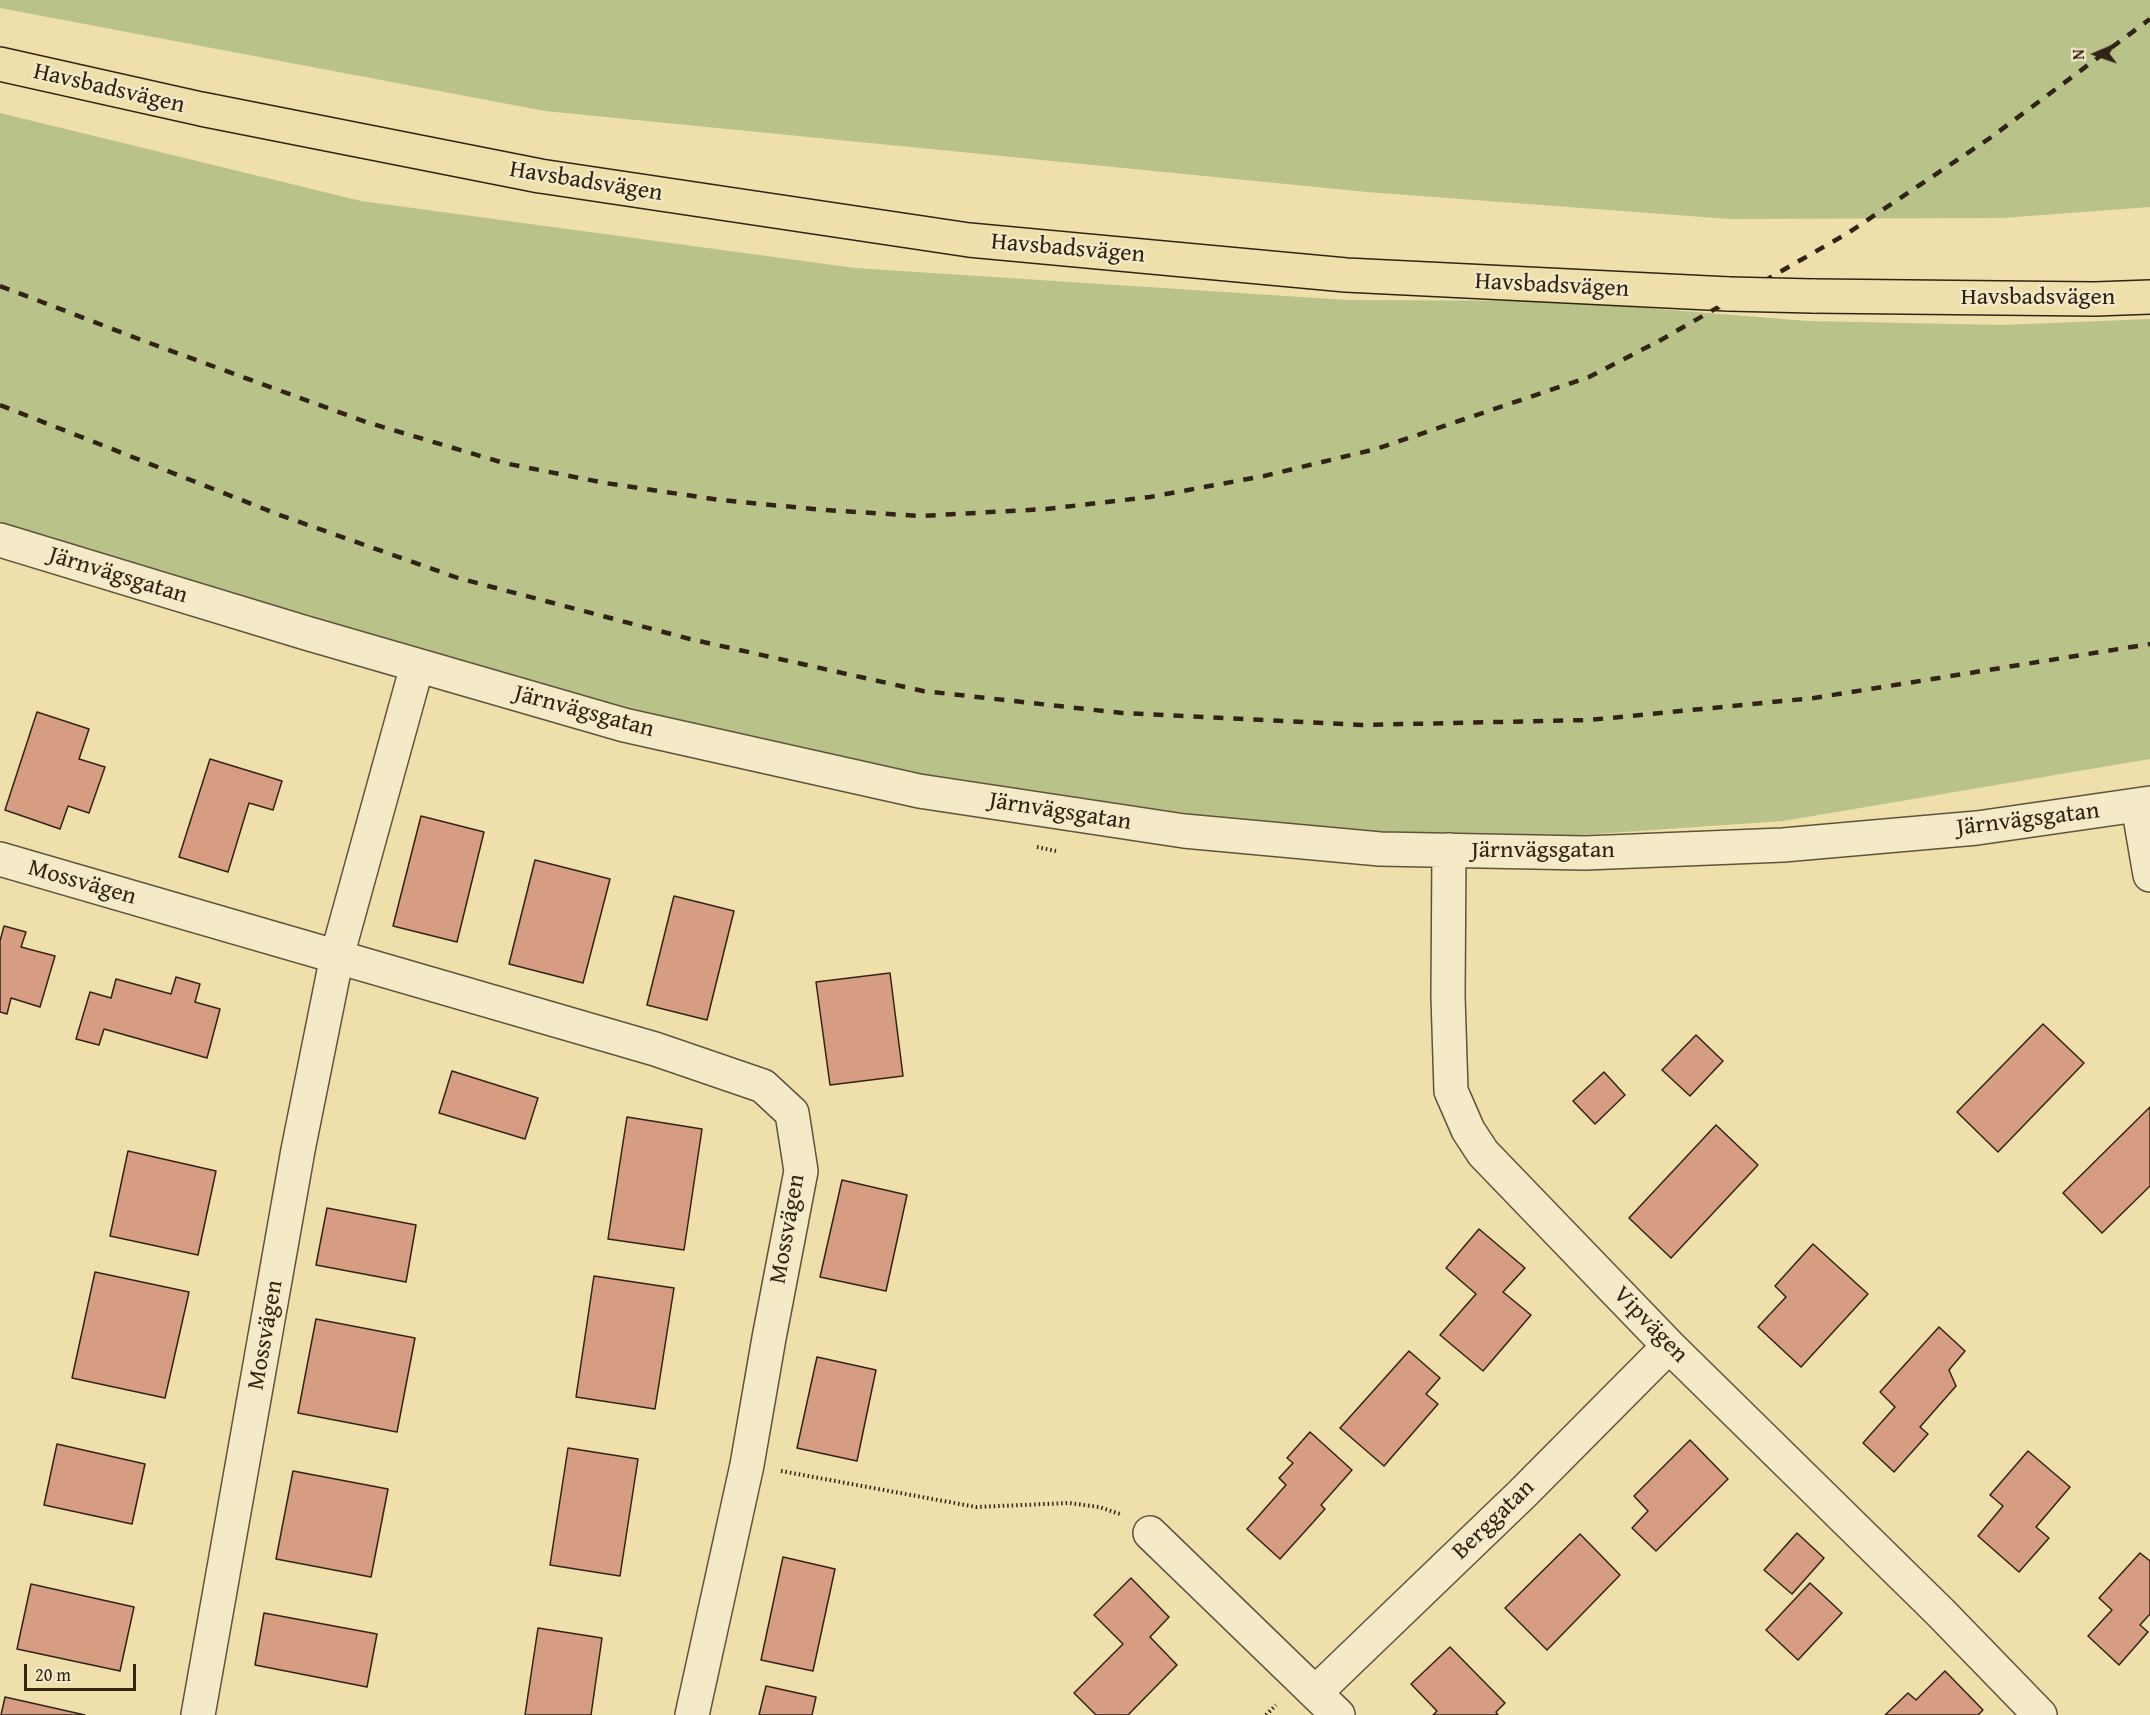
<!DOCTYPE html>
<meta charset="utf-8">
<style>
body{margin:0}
#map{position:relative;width:2150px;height:1715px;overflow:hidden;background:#eedfab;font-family:"Gentium Book Plus",serif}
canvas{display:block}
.north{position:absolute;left:2066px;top:24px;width:60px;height:60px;-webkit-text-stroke:4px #f4eac8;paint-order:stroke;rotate:268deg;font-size:16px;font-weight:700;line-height:24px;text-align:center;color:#312416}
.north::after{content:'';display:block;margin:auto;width:21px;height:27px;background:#312416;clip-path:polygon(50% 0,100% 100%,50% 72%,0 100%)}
.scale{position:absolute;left:24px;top:1664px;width:112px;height:27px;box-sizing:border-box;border:3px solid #312416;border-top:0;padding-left:8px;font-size:18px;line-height:21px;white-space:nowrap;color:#312416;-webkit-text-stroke:4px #f4eac8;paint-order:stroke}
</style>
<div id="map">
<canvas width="2150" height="1715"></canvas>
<div class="north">N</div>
<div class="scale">20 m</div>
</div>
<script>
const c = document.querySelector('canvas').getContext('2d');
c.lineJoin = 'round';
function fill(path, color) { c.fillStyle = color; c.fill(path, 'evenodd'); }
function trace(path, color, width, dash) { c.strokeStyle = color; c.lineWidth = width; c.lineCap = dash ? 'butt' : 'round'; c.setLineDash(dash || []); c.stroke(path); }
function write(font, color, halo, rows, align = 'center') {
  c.font = font + ' "Gentium Book Plus",serif'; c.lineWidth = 4.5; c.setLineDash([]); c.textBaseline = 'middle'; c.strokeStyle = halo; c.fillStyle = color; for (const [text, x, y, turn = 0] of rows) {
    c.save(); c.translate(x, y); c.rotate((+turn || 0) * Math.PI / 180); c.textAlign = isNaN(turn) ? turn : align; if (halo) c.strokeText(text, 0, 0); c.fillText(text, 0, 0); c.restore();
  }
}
fill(new Path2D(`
 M0 0H2150V207L2002 218 1730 219 1367 192 545 111 0 8Z
 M0 113 361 201 855 268 1347 300 1560 301 1807 321 2002 325 2150 319V759L1783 821 1422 846 821 770 0 546Z`), '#b9c289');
const building = new Path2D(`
 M37 712 89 729 79 759 105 767 89 813 68 806 60 829 5 810Z
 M210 759 282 781 273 810 249 803 228 872 179 857Z
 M421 816 484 832 457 942 393 926Z
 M535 860 610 879 583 983 509 964Z
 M674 896 734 911 707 1020 647 1005Z
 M4 926 26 932 21 947 55 956 40 1007 11 998 7 1014 0 1012V941Z
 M890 973 903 1076 830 1085 816 982Z
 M176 977 200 984 195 1002 220 1009 207 1058 104 1029 99 1045 76 1039 90 992 111 998 116 979 171 994Z
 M2043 1024 2084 1063 1998 1152 1957 1112Z
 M1696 1035 1723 1061 1690 1096 1662 1070Z
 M452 1071 538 1098 525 1139 439 1113Z
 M1604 1072 1625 1095 1595 1124 1573 1101Z
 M2150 1107V1186L2102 1233 2063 1193Z
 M627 1117 702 1129 684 1250 608 1239Z
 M1716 1125 1758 1165 1671 1258 1629 1218Z
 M128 1151 216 1171 198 1255 110 1236Z
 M842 1180 907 1195 886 1291 820 1277Z
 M327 1208 416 1225 406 1282 316 1265Z
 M1479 1229 1525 1268 1503 1292 1531 1315 1483 1371 1440 1335 1476 1294 1446 1268Z
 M1813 1244 1868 1294 1801 1367 1758 1327 1786 1297 1775 1286Z
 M95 1272 189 1292 165 1398 72 1378Z
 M594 1276 674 1288 655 1409 576 1397Z
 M316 1319 415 1338 397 1432 298 1413Z
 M1939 1327 1965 1351 1949 1370 1956 1386 1920 1427 1928 1434 1894 1472 1863 1443 1895 1407 1880 1392Z
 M1409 1351 1440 1378 1426 1394 1438 1404 1384 1466 1340 1428Z
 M817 1357 876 1370 857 1461 797 1448Z
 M1310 1432 1352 1470 1321 1505 1325 1509 1280 1559 1247 1529 1286 1485 1279 1478 1293 1463 1287 1458Z
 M1690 1440 1728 1479 1656 1551 1632 1528 1648 1511 1634 1496Z
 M57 1444 145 1464 132 1524 44 1505Z
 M568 1448 638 1459 620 1576 550 1565Z
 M2028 1451 2070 1487 2036 1527 2049 1538 2019 1572 1978 1536 2003 1506 1990 1495Z
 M293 1471 388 1489 371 1577 276 1559Z
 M1797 1533 1824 1558 1792 1594 1764 1570Z
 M1580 1534 1620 1575 1547 1650 1505 1608Z
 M2140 1553 2150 1561V1614L2140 1625 2148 1632 2119 1665 2088 1636 2112 1610 2099 1598Z
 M783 1557 835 1569 813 1671 761 1660Z
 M1131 1578 1169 1617 1150 1637 1177 1665 1128 1715H1096L1074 1693 1123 1644 1094 1615Z
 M1810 1583 1842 1613 1798 1660 1766 1630Z
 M31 1584 134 1607 120 1671 17 1649Z
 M264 1613 377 1634 367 1687 255 1665Z
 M538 1628 602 1638 591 1715H525Z
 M1450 1647 1505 1703 1496 1712 1498 1715H1433L1437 1711 1411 1684Z
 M1945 1671 1983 1710 1978 1715H1885L1908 1693 1916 1700Z
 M766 1686 816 1697 812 1715H759Z
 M5 1697 85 1715H1Z`);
fill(building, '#d69d83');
trace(building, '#312416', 1.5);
const minor = new Path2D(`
 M0 540 306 633 624 725 919 791 1184 831 1380 849 1585 853 1783 845 1977 828 2150 803
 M2138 805 2150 875
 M1449 850 1448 996 1451 1091 1468 1130 1483 1153 1669 1346 1941 1613 2040 1715
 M0 859 655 1049 763 1086 792 1113 801 1171 769 1338 747 1465 692 1715
 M1150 1533 1338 1715
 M1316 1692 1522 1494 1669 1346
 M198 1715 298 1150 337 956 417 666`);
const major = new Path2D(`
 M0 64 201 109 540 176 969 240 1346 275 1729 294
 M1813 296 2095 299 2150 297`);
trace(minor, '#60533b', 36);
trace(major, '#312416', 36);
trace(new Path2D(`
 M1037 847 1056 851
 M781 1471 976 1507 1069 1503 1099 1507 1120 1514
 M1266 1715 1276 1705`), '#312416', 4, [1.5, 3]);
trace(minor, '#f4eac8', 33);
trace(major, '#eedfab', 33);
trace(new Path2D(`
 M0 286 144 341 366 422 504 463 605 483 720 500 824 510 920 516 1046 509 1150 497 1264 476 1376 449 1589 377 1659 341 1848 233 1990 138 2150 19
 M0 405 277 514 458 578 690 639 923 691 1122 713 1361 725 1589 720 1814 698 2150 644`), '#312416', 4.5, [10, 10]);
const majorBridge = new Path2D(`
 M1729 294 1813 296`);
trace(majorBridge, '#312416', 36, []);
trace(majorBridge, '#eedfab', 33);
write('24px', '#312416', '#f4eac8', [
 ["Havsbadsvägen",109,89,13],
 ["Havsbadsvägen",586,182,9],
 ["Havsbadsvägen",1068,249,5],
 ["Havsbadsvägen",1552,286,3],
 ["Havsbadsvägen",2038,298],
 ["Järnvägsgatan",118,576,17],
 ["Järnvägsgatan",584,712,15],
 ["Järnvägsgatan",1060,812,9],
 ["Järnvägsgatan",2028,820,-7],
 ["Järnvägsgatan",1543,851],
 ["Mossvägen",82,883,16],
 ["Mossvägen",788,1229,-80],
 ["Vipvägen",1650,1325,46],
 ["Mossvägen",266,1335,-80],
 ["Berggatan",1494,1520,-44]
]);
</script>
